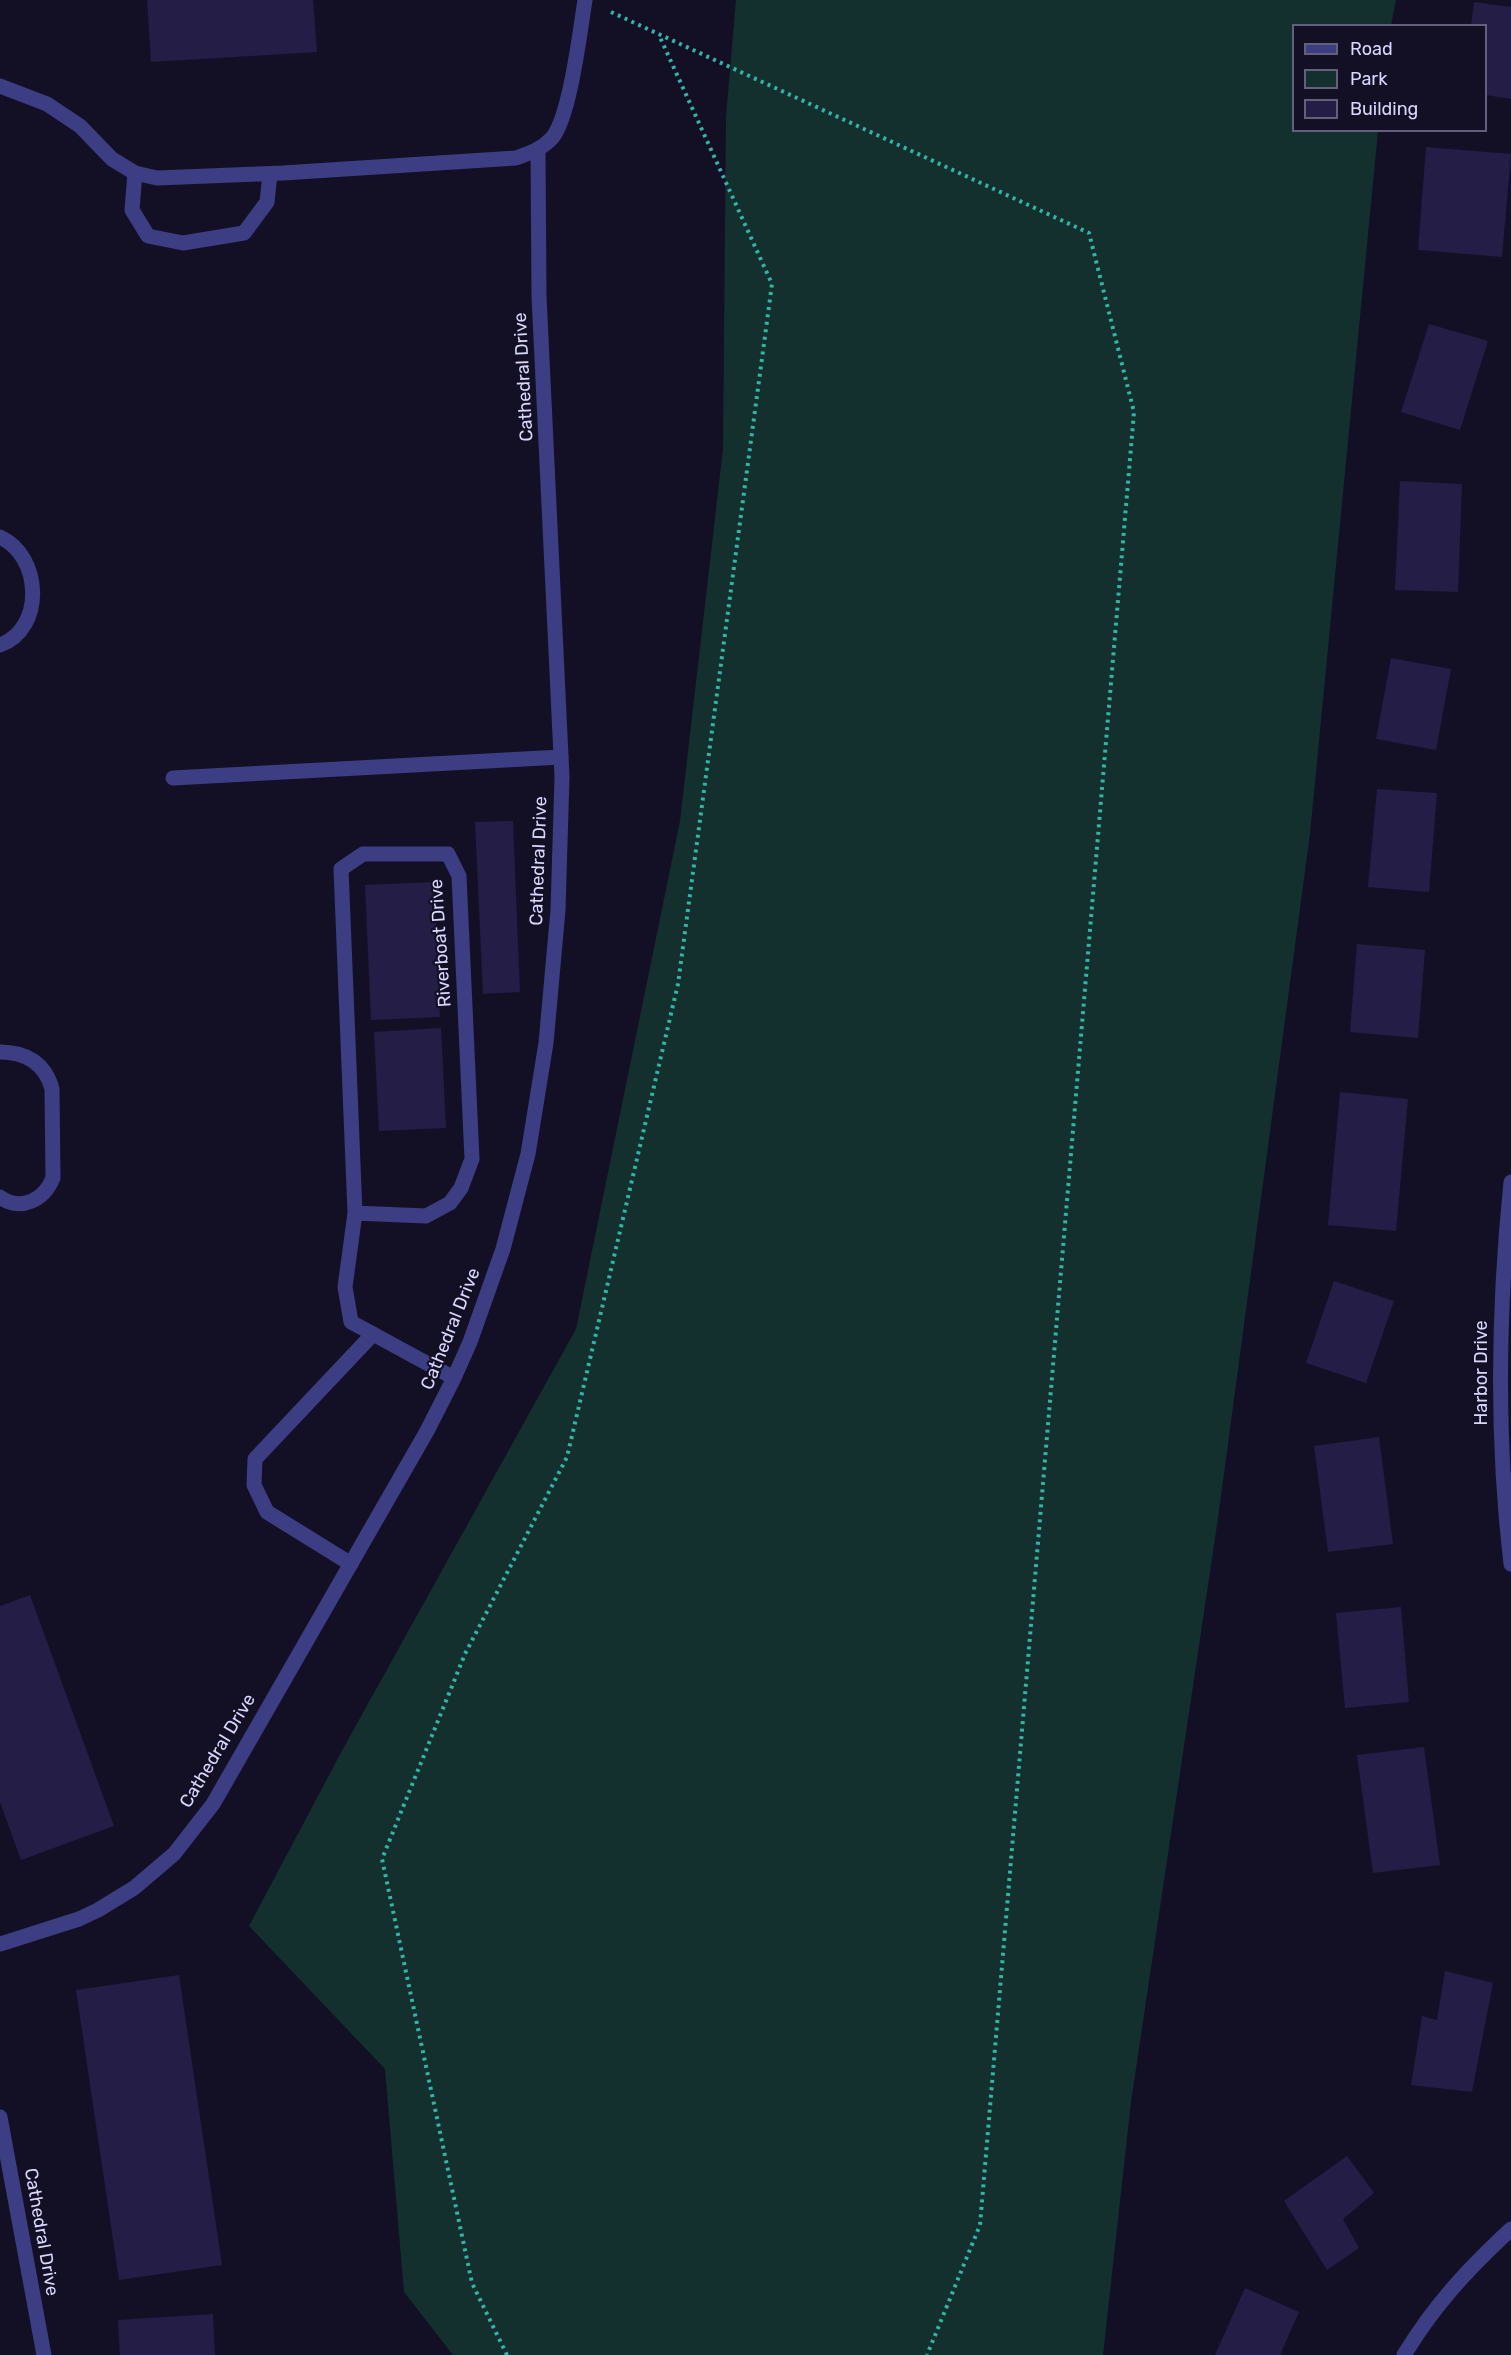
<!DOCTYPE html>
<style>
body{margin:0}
#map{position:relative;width:1511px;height:2355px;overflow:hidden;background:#131026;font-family:Rubik,sans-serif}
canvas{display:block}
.legend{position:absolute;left:1292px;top:24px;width:195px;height:108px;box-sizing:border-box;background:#131026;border:2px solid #63607c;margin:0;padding:8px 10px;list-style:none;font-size:18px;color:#dad7fe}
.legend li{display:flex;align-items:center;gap:12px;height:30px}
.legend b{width:30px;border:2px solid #63607c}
</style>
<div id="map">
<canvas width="1511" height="2355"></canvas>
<ul class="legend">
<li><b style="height:8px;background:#3d3d83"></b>Road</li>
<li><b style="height:16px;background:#13302e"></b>Park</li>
<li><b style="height:16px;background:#241d46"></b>Building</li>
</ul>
</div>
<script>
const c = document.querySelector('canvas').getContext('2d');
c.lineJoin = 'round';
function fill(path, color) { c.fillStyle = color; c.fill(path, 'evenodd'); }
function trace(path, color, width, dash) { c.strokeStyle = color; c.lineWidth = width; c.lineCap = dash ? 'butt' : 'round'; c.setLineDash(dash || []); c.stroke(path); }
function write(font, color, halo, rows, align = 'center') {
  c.font = font + ' Rubik,sans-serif'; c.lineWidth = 4.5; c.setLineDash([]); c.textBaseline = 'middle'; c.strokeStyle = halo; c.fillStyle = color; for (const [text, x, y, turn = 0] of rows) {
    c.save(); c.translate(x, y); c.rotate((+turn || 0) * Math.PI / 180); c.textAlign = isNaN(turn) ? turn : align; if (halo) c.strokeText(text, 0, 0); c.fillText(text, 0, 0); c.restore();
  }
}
fill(new Path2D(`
 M736 0H1396L1391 25 1294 26V130L1378 131 1310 834 1218 1518 1131 2102 1103 2355H453L404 2292 385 2069 249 1926 344 1747 576 1329 680 821 723 449 726 117Z`), '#13302e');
fill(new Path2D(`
 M147 0H313L317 52 151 62Z
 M1474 2 1511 7V99L1486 95V26H1471Z
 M1426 147 1511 154 1502 257 1418 250Z
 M1429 324 1488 341 1460 430 1401 412Z
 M1400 481 1462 484 1458 592 1395 590Z
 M1391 658 1451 669 1436 750 1376 739Z
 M1377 789 1437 793 1429 892 1368 887Z
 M513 821 520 992 483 994 475 822Z
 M434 882 440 1017 371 1020 365 885Z
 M1357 944 1425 950 1418 1038 1350 1032Z
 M441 1028 446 1128 379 1131 374 1032Z
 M1340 1092 1408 1099 1396 1231 1328 1225Z
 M1334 1281 1394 1301 1366 1383 1306 1363Z
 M1379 1437 1393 1544 1328 1552 1314 1446Z
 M30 1595 114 1826 21 1860 0 1802V1606Z
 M1401 1607 1409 1702 1345 1708 1336 1613Z
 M1424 1747 1440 1865 1373 1873 1357 1755Z
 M1445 1971 1493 1983 1472 2092 1411 2085 1422 2016 1437 2020Z
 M179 1975 222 2265 119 2280 76 1990Z
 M1347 2156 1374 2193 1343 2219 1359 2248 1327 2270 1284 2201Z
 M1245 2288 1299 2312 1280 2355H1215Z
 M213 2314 215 2355H120L118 2320Z`), '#241d46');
trace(new Path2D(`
 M611 12 1089 233 1134 412 980 2225 927 2355
 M507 2355 472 2283 382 1859 465 1654 567 1457 678 984 772 284 659 35`), '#34b4a8', 4, [3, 4.5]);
trace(new Path2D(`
 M135 173 132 210 148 236 183 243 244 233 267 202 270 174
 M0 537C42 556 45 629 0 645
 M173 778 561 757
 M0 1052C26 1052 45 1063 52 1089L53 1178C44 1200 21 1212 0 1197
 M351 1564 267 1512 254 1485 255 1459 373 1334`), '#3d3d83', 15);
trace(new Path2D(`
 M0 86 47 104 80 126 112 159 135 173 157 178 283 173 516 158C530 153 542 149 552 138 570 117 580 31 585 0
 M1511 1182C1498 1309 1496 1437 1511 1564
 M355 1213 426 1216 450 1203 461 1188 472 1159 459 876 448 854H363L341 869 355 1213 345 1287 351 1322 454 1378
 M0 1944 79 1919 98 1910 134 1888 174 1854 213 1804 427 1431 454 1378 470 1342 503 1249 528 1154 546 1043 558 910 562 777 539 296 538 150
 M0 2117 44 2355
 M1404 2355C1435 2304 1468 2269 1511 2229`), '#3d3d83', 15);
write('18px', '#dad7fe', '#131026', [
 ["Cathedral Drive",524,377,-93],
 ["Cathedral Drive",539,861,-88],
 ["Riverboat Drive",441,943,-94],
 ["Cathedral Drive",451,1329,-68],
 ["Harbor Drive",1482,1373,-90],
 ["Cathedral Drive",218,1751,-59],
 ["Cathedral Drive",41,2232,80]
]);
</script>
